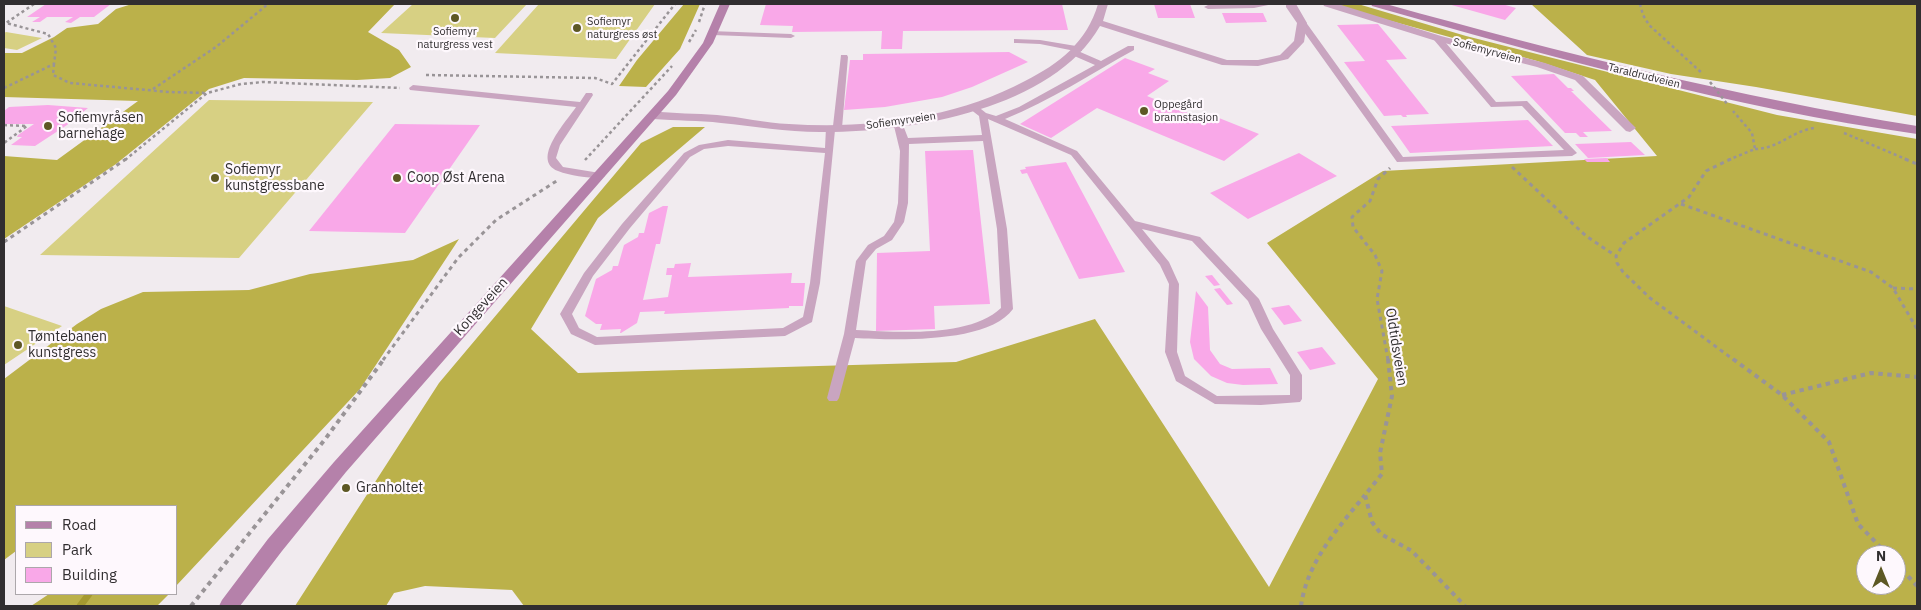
<!DOCTYPE html>
<meta charset="utf-8">
<style>
body{margin:0}
#map{position:relative;width:1921px;height:610px;overflow:hidden;background:#f1ebef;font-family:"IBM Plex Sans",sans-serif}
canvas{display:block}
.frame{position:absolute;inset:0;border:5px solid #312e30;pointer-events:none}
.legend{position:absolute;left:15px;top:505px;width:162px;height:90px;box-sizing:border-box;background:#fef8fd;border:1px solid #aca7ab;margin:0;padding:6px 9px;list-style:none;font-size:15px;color:#312e30}
.legend li{display:flex;align-items:center;gap:10px;height:25px}
.legend b{width:25px;border:1px solid #aca7ab}
.north{position:absolute;left:1856px;top:545px;width:50px;height:50px;box-sizing:border-box;background:#fef8fd;border:1px solid #aca7ab;border-radius:50%;rotate:0deg;font-size:14px;font-weight:700;line-height:20px;text-align:center;color:#312e30}
.north::after{content:'';display:block;margin:auto;width:18px;height:22px;background:#5d5824;clip-path:polygon(50% 0,100% 100%,50% 72%,0 100%)}
</style>
<div id="map">
<canvas width="1921" height="610"></canvas>
<div class="frame"></div>
<ul class="legend">
<li><b style="height:6px;background:#b581aa"></b>Road</li>
<li><b style="height:14px;background:#d7d083"></b>Park</li>
<li><b style="height:14px;background:#f9a8e8"></b>Building</li>
</ul>
<div class="north">N</div>
</div>
<script>
const c = document.querySelector('canvas').getContext('2d');
c.lineJoin = 'round';
function fill(path, color) { c.fillStyle = color; c.fill(path, 'evenodd'); }
function trace(path, color, width, dash) { c.strokeStyle = color; c.lineWidth = width; c.lineCap = dash ? 'butt' : 'round'; c.setLineDash(dash || []); c.stroke(path); }
function write(font, color, halo, rows, align = 'center') {
  c.font = font + ' "IBM Plex Sans",sans-serif'; c.lineWidth = 4.5; c.setLineDash([]); c.textBaseline = 'middle'; c.strokeStyle = halo; c.fillStyle = color; for (const [text, x, y, turn = 0] of rows) {
    c.save(); c.translate(x, y); c.rotate((+turn || 0) * Math.PI / 180); c.textAlign = isNaN(turn) ? turn : align; if (halo) c.strokeText(text, 0, 0); c.fillText(text, 0, 0); c.restore();
  }
}
fill(new Path2D(`
 M413 4H527L495 38 381 33Z
 M539 4H655L616 59 495 53Z
 M6 32 42 38 17 50 4 48V33Z
 M209 100 373 102 239 258 40 255Z
 M4 306 62 326 4 365Z`), '#d7d083');
fill(new Path2D(`
 M132 4H395L368 32 399 50 411 67 390 78 357 80 244 78 209 89 116 164 4 239V156L57 160 138 101 4 97V53H22L54 37 67 28 98 24 116 9Z
 M684 4H700L680 49 646 87 619 86 637 60Z
 M1335 4H1358L1466 36 1777 115 1917 139V606H524L512 590 425 586 394 593 386 606H295L439 383 641 143 673 127H705L598 218 531 329 578 373 956 362 1095 319 1269 587 1378 379 1267 243 1383 171 1657 156 1595 80 1537 61 1380 18ZM1866 555H1896V585H1866Z
 M1531 4H1917V116L1756 87 1671 74 1587 55Z
 M459 239 360 389 176 586V506H16V551L4 560V379L77 324 101 309 143 292 249 290 310 274 413 260Z
 M49 594H169L157 606H31Z`), '#bbb14a');
trace(new Path2D(`
 M80 606 89 594`), '#a59a30', 7);
fill(new Path2D(`
 M46 4H111L94 17H80L71 23 65 22 73 17H47L40 22H32L40 17H27Z
 M766 4H1062L1068 30 903 31 902 49H881L882 31 792 32 793 26 760 25Z
 M1154 4H1190L1195 18H1158Z
 M1448 4H1502L1516 8 1505 20Z
 M1222 13H1263L1267 22 1226 23Z
 M1378 24 1407 59 1386 60 1429 114 1406 115 1407 117H1403L1401 115 1384 116 1344 62 1365 61 1337 25Z
 M1009 52 1028 62 972 87 942 97 885 107 844 110 850 60H863V54Z
 M1125 58 1155 69 1148 73 1169 81 1147 96 1203 119 1209 114 1259 134 1224 161 1097 108 1051 138 1020 124Z
 M1554 74 1568 88H1571L1574 91H1571L1612 131 1583 132 1588 137H1580L1576 133H1565L1511 76Z
 M48 105 88 108 67 125 35 146 11 145 22 137H17L18 135 34 124H4V111L9 107Z
 M1528 120 1553 146 1410 153 1391 126Z
 M395 124 480 125 405 233 309 231Z
 M1631 142 1645 155 1588 158 1575 144Z
 M973 150 990 304 934 306 935 329 876 331 877 253 930 251 925 151Z
 M1299 153 1337 176 1248 219 1210 193Z
 M1607 158 1610 162H1587L1584 159Z
 M1066 162 1125 272 1079 279 1027 173 1022 174 1020 170 1026 169 1025 167Z
 M663 206H668L660 244H656L643 300 668 297 672 275H666L667 268H674L675 264 691 263 688 277 792 273 791 283H805L803 306H789V308L664 314 665 311 640 312 637 323 621 333H620L621 329 600 330 602 324H596L585 316 596 279 612 270 613 266H618L624 245 638 237 639 233H644L649 213Z
 M1212 275 1220 285 1214 286 1205 276Z
 M1220 288 1233 304 1227 305 1214 289Z
 M1196 291 1208 307 1210 350 1220 364 1232 369 1270 368 1278 384 1243 385 1227 383 1211 376 1194 359 1190 342Z
 M1289 305 1302 321 1284 325 1271 308Z
 M1322 347 1336 364 1310 370 1297 352Z`), '#f9a8e8');
trace(new Path2D(`
 M1640 4 1643 15 1649 25 1703 74
 M699 22 705 4
 M689 42 696 30
 M54 64 53 75 70 83 169 92 207 93
 M426 75 595 78 612 84 675 4
 M4 88 54 64 56 48 48 34 6 23 34 4
 M153 89 216 47 268 4
 M4 125 27 126 4 143
 M1844 133 1908 160
 M1755 149C1778 149 1792 131 1814 128
 M125 160 207 93 241 84 263 82 400 88
 M585 160 672 66
 M1728 160 1755 149 1752 133 1733 111`), '#999497', 2.5, [3, 3]);
trace(new Path2D(`
 M1731 159 1706 171 1689 197 1624 243 1616 256 1617 263 1623 272 1650 298 1734 360
 M1905 159 1917 164
 M1512 167 1586 236 1616 256
 M1681 204 1871 272 1893 288 1917 329
 M4 242 126 159
 M1893 288 1917 289
 M383 360 458 258 496 220 558 180
 M1388 360 1377 299 1382 271 1375 255 1353 227 1352 217 1370 201 1378 179 1390 168`), '#999497', 3, [4, 4]);
trace(new Path2D(`
 M1388 359 1392 396 1380 453 1382 474 1365 495 1372 522 1381 534 1412 551 1465 606
 M1733 359 1782 395 1829 442 1858 524 1888 555
 M1782 395 1871 373 1917 377
 M1896 563 1917 586
 M191 606 326 438 384 359
 M1301 606C1307 562 1338 528 1365 495`), '#999497', 4, [4.5, 4.5]);
fill(new Path2D(`
 M1273 4 1254 8 1208 9 1204 7 1208 5Z
 M1299 21H1305L1403 157 1564 150 1522 106 1491 107 1434 40 1433 38 1437 36H1440L1496 102 1527 101 1577 153 1572 156 1397 162 1299 25Z
 M710 31 791 34 795 36 791 38 713 35H710Z
 M1014 39 1040 40 1082 47V51H1078L1101 61 1128 46H1134V50C1092 73 1050 101 1005 119L1077 151 1135 221 1200 237 1259 299 1273 329 1302 375V399L1300 402 1261 405 1215 404 1176 381 1165 352 1169 284 1160 265 1071 155 988 119 1007 229 1013 309C988 344 894 340 855 338L839 398 837 401H829L827 398 844 334 856 261 868 245 884 236 894 222 898 203 900 151 893 122 895 120H901L908 138 982 135 979 116 970 109V105H976L986 113 996 116 1019 107 1095 65 1072 55 1071 53 1075 51 1040 44 1017 43H1014ZM983 141 997 229 1001 308C969 338 898 332 856 330L866 261 876 249 892 240 904 222 908 203 909 144ZM1142 229 1192 241 1248 301 1261 329 1290 375V395L1217 396 1185 376 1177 352 1179 284 1169 262Z
 M841 55H847L848 57 842 128 835 130 820 283 812 322 785 336 595 345 571 334 560 314 584 273 622 224 684 153 699 145 728 140 825 148 826 128 833 126ZM728 146 825 153 810 283 803 317 783 328 597 337 579 328 572 314 593 276 630 228 690 157 704 149Z
 M413 85 580 102 586 93H592L593 95 560 145 556 158 563 167 600 173 605 176 600 179C587 177 570 176 558 171 530 160 567 121 576 107L410 90 409 88Z`), '#c9a5c0');
fill(new Path2D(`
 M1098 4H1108L1103 21 1227 60H1258L1280 55 1294 41 1297 23 1286 7V4H1296L1307 23 1304 42 1288 59 1258 66 1222 65 1100 26C1052 110 908 133 820 132 786 132 754 126 721 123 699 120 676 121 653 119L647 115 653 111C674 114 696 113 717 115 741 117 765 123 789 124 868 129 954 119 1025 81 1059 64 1087 42 1098 4Z
 M1323 4H1338L1441 36 1545 63 1583 76 1636 128 1630 132 1626 131 1575 80 1537 67 1433 40 1324 6Z`), '#c9a5c0');
fill(new Path2D(`
 M720 4H730L713 43 676 95 346 472 282 551 240 606H219L222 600 268 539 334 462 668 91 703 43Z
 M1371 4H1386C1562 53 1737 97 1917 126V134C1733 108 1551 57 1372 6Z`), '#b581aa');
trace(new Path2D(`
 M1710 82 1728 105`), '#999497', 2.5, [3, 3]);
for (const [x, y, r, color] of [
 [455,18,5,"#5d5824"],
 [577,28,5,"#5d5824"],
 [1144,111,5,"#5d5824"],
 [48,126,5,"#5d5824"],
 [215,178,5,"#5d5824"],
 [397,178,5,"#5d5824"],
 [18,345,5,"#5d5824"],
 [346,488,5,"#5d5824"]
]) { const dot = new Path2D(); dot.arc(x, y, r, 0, 2 * Math.PI); c.fillStyle = color; c.fill(dot); trace(dot, '#fef8fd', 2); }
write('11px', '#312e30', '#fef8fd', [
 ["Sofiemyr",587,22],
 ["naturgress øst",587,35],
 ["Sofiemyr",455,32,"center"],
 ["naturgress vest",455,45,"center"],
 ["Oppegård",1154,105],
 ["brannstasjon",1154,118]
], 'left');
write('11px', '#312e30', '#fef8fd', [
 ["Sofiemyrveien",1487,51,15],
 ["Taraldrudveien",1644,76,14],
 ["Sofiemyrveien",901,121,-8]
]);
write('14px', '#312e30', '#fef8fd', [
 ["Sofiemyråsen",58,118],
 ["barnehage",58,134],
 ["Sofiemyr",225,170],
 ["kunstgressbane",225,186],
 ["Coop Øst Arena",407,178],
 ["Tømtebanen",28,337],
 ["kunstgress",28,353],
 ["Granholtet",356,488]
], 'left');
write('14px', '#312e30', '#fef8fd', [
 ["Kongeveien",481,307,-48],
 ["Oldtidsveien",1396,347,81]
]);
</script>
